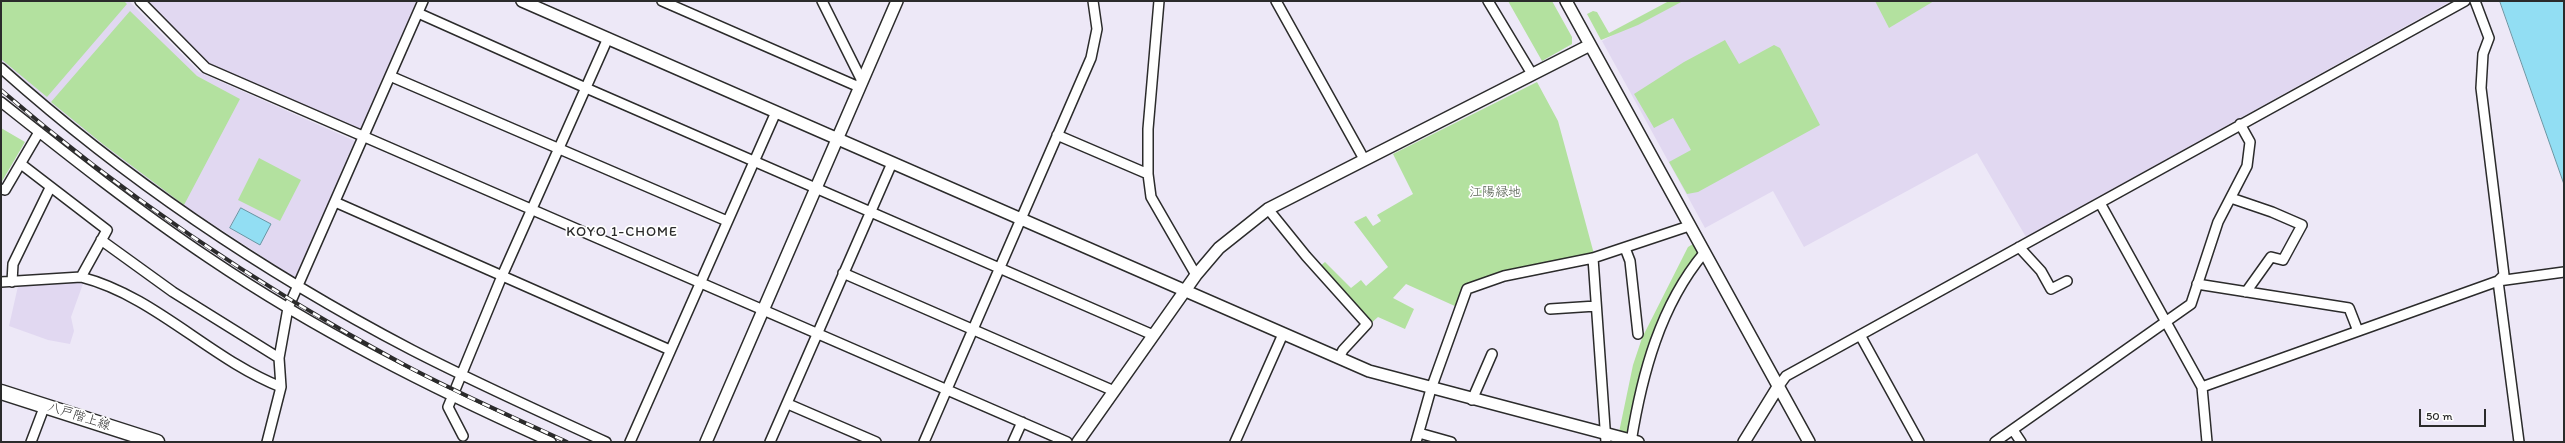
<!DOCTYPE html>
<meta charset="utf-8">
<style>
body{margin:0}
#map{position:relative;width:2565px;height:443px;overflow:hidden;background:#ede8f7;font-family:Itim,sans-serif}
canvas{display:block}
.frame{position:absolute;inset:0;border:2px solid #2b2b2b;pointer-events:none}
.scale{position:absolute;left:2419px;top:409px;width:67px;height:18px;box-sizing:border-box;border:2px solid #2b2b2b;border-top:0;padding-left:5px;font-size:12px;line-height:14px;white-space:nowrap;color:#2b2b2b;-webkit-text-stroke:3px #fff;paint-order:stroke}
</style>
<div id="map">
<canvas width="2565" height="443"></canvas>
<div class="frame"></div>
<div class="scale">50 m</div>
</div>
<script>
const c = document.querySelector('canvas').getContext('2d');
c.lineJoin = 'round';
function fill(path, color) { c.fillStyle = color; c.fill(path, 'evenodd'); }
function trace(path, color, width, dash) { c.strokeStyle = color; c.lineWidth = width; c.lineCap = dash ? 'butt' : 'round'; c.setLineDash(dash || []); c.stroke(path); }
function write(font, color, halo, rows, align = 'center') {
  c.font = font + ' Itim,"Klee One",sans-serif'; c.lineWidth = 3.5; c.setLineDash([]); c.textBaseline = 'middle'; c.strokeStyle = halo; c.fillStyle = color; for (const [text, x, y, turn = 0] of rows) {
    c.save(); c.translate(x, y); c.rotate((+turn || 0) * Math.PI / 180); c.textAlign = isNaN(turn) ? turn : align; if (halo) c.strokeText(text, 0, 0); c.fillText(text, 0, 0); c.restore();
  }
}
fill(new Path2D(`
 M1 1H129L199 72 355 141 295 278 150 183 1 63Z
 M147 1H417L361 130 208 63Z
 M1677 1H2451L2026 237 1977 153 1804 247 1773 191 1705 228 1602 41Z
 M84 281 71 317 74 331 70 344 48 340 9 326 18 286Z`), '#e1d8f1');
fill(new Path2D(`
 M1 1H124L127 4 47 97 1 59Z
 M1508 1H1552L1572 37V44L1542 61Z
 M1669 1H1683L1638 25 1601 40 1587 14 1593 11 1597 12 1609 33Z
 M1875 1H1934L1889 28Z
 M130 11 197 76 240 99 184 205 104 145 51 102Z
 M1725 40 1739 64 1774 45 1780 48 1820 125 1698 192 1687 194 1669 162 1691 150 1673 118 1654 128 1634 94 1684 62Z
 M1537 82 1558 121 1594 254 1469 283 1464 286 1457 307 1406 284 1393 298 1414 309 1405 329 1378 317 1370 324 1319 267 1325 262 1351 288 1361 280 1366 286 1388 267 1354 222 1366 216 1373 226 1381 221 1377 215 1413 194 1393 154Z
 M1 128 25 142 1 183Z
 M259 158 301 180 280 221 238 200Z
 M1698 241 1704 253 1660 329 1631 442H1606L1618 437 1633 365 1642 338 1688 247Z`), '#b3e19f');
const water = new Path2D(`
 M2500 1H2564V184Z
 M241 208 271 224 260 245 230 228Z`);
fill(water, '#92def3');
trace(water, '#6996a3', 1);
const minor = new Path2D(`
 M140 1 206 68 1067 442
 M662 1 859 87
 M822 1 862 81
 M1159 1 1148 129V174L1151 197 1196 275
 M1276 1 1364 159
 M1488 1 1532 74
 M2475 1 2489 38 2483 54 2481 88 2504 275 2498 281 2519 442
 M418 13 586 88 1153 335
 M1 68C124 178 265 273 412 350 476 383 541 412 606 442
 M390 76 727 221
 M1 102C69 156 137 210 209 258 317 331 433 389 551 442
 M1057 135 1148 174
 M21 164 107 230 81 277C155 296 210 359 281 387
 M1 189 5 190 39 132
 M2231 198 2272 212 2302 225 2283 260 2271 257 2246 292
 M335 202 670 350
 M2100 203 2202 387 2207 442
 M1268 209 1306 256 1367 324 1343 350 1339 358
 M101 240 173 292 279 358
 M2019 247 2041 271 2051 289 2067 281
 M1625 248 1630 261 1638 334
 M1593 258 1606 442
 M843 273 1114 391
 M1 282 81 277
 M12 282 13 264 50 188
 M2197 284 2349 308 2358 331
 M1550 309 1596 306
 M1860 335 1919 442
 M1778 387 1786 376 2465 1
 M2202 387 2498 281 2564 272
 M1472 400 1492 354
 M788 404 876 442
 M2013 430 2021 442
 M1419 433 1451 442
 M463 436 448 407 502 276 608 38
 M31 442 45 405
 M267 442 281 387 279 358 288 308 423 1
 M630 442 776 112
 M770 442 892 163
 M924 442 1091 58 1097 29 1093 1
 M1013 442 1022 422
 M1235 442 1283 334
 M1416 442 1431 389 1467 289 1504 276 1593 258 1689 226
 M1631 442C1642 374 1660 306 1704 253
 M1995 442 2191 304 2218 222 2247 166 2250 142 2240 124`);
const tertiary = new Path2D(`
 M522 1 1369 371 1638 442
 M1566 1 1809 442
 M706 442 897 1
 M1078 442 1196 275 1219 248 1268 209 1590 45
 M1744 442 1778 387`);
const primary = new Path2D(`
 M1 392 157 442`);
trace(minor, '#2b2b2b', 12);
trace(tertiary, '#2b2b2b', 14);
trace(primary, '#2b2b2b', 17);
trace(minor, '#fff', 9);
trace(tertiary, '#fff', 11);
trace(primary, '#fff', 14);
const rail = new Path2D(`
 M1 90C125 197 260 287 403 364 457 393 513 417 567 442`);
trace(rail, '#2b2b2b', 4);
trace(rail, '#fff', 2.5, [8]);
write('13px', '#4d5848', '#fff', [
 ["江陽緑地",1495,193]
]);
write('13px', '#2b2b2b', '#fff', [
 ["八戸階上線",79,417,18]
]);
c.letterSpacing = '1px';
write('14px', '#2b2b2b', '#fff', [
 ["KOYO 1-CHOME",622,232]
]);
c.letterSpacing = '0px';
</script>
